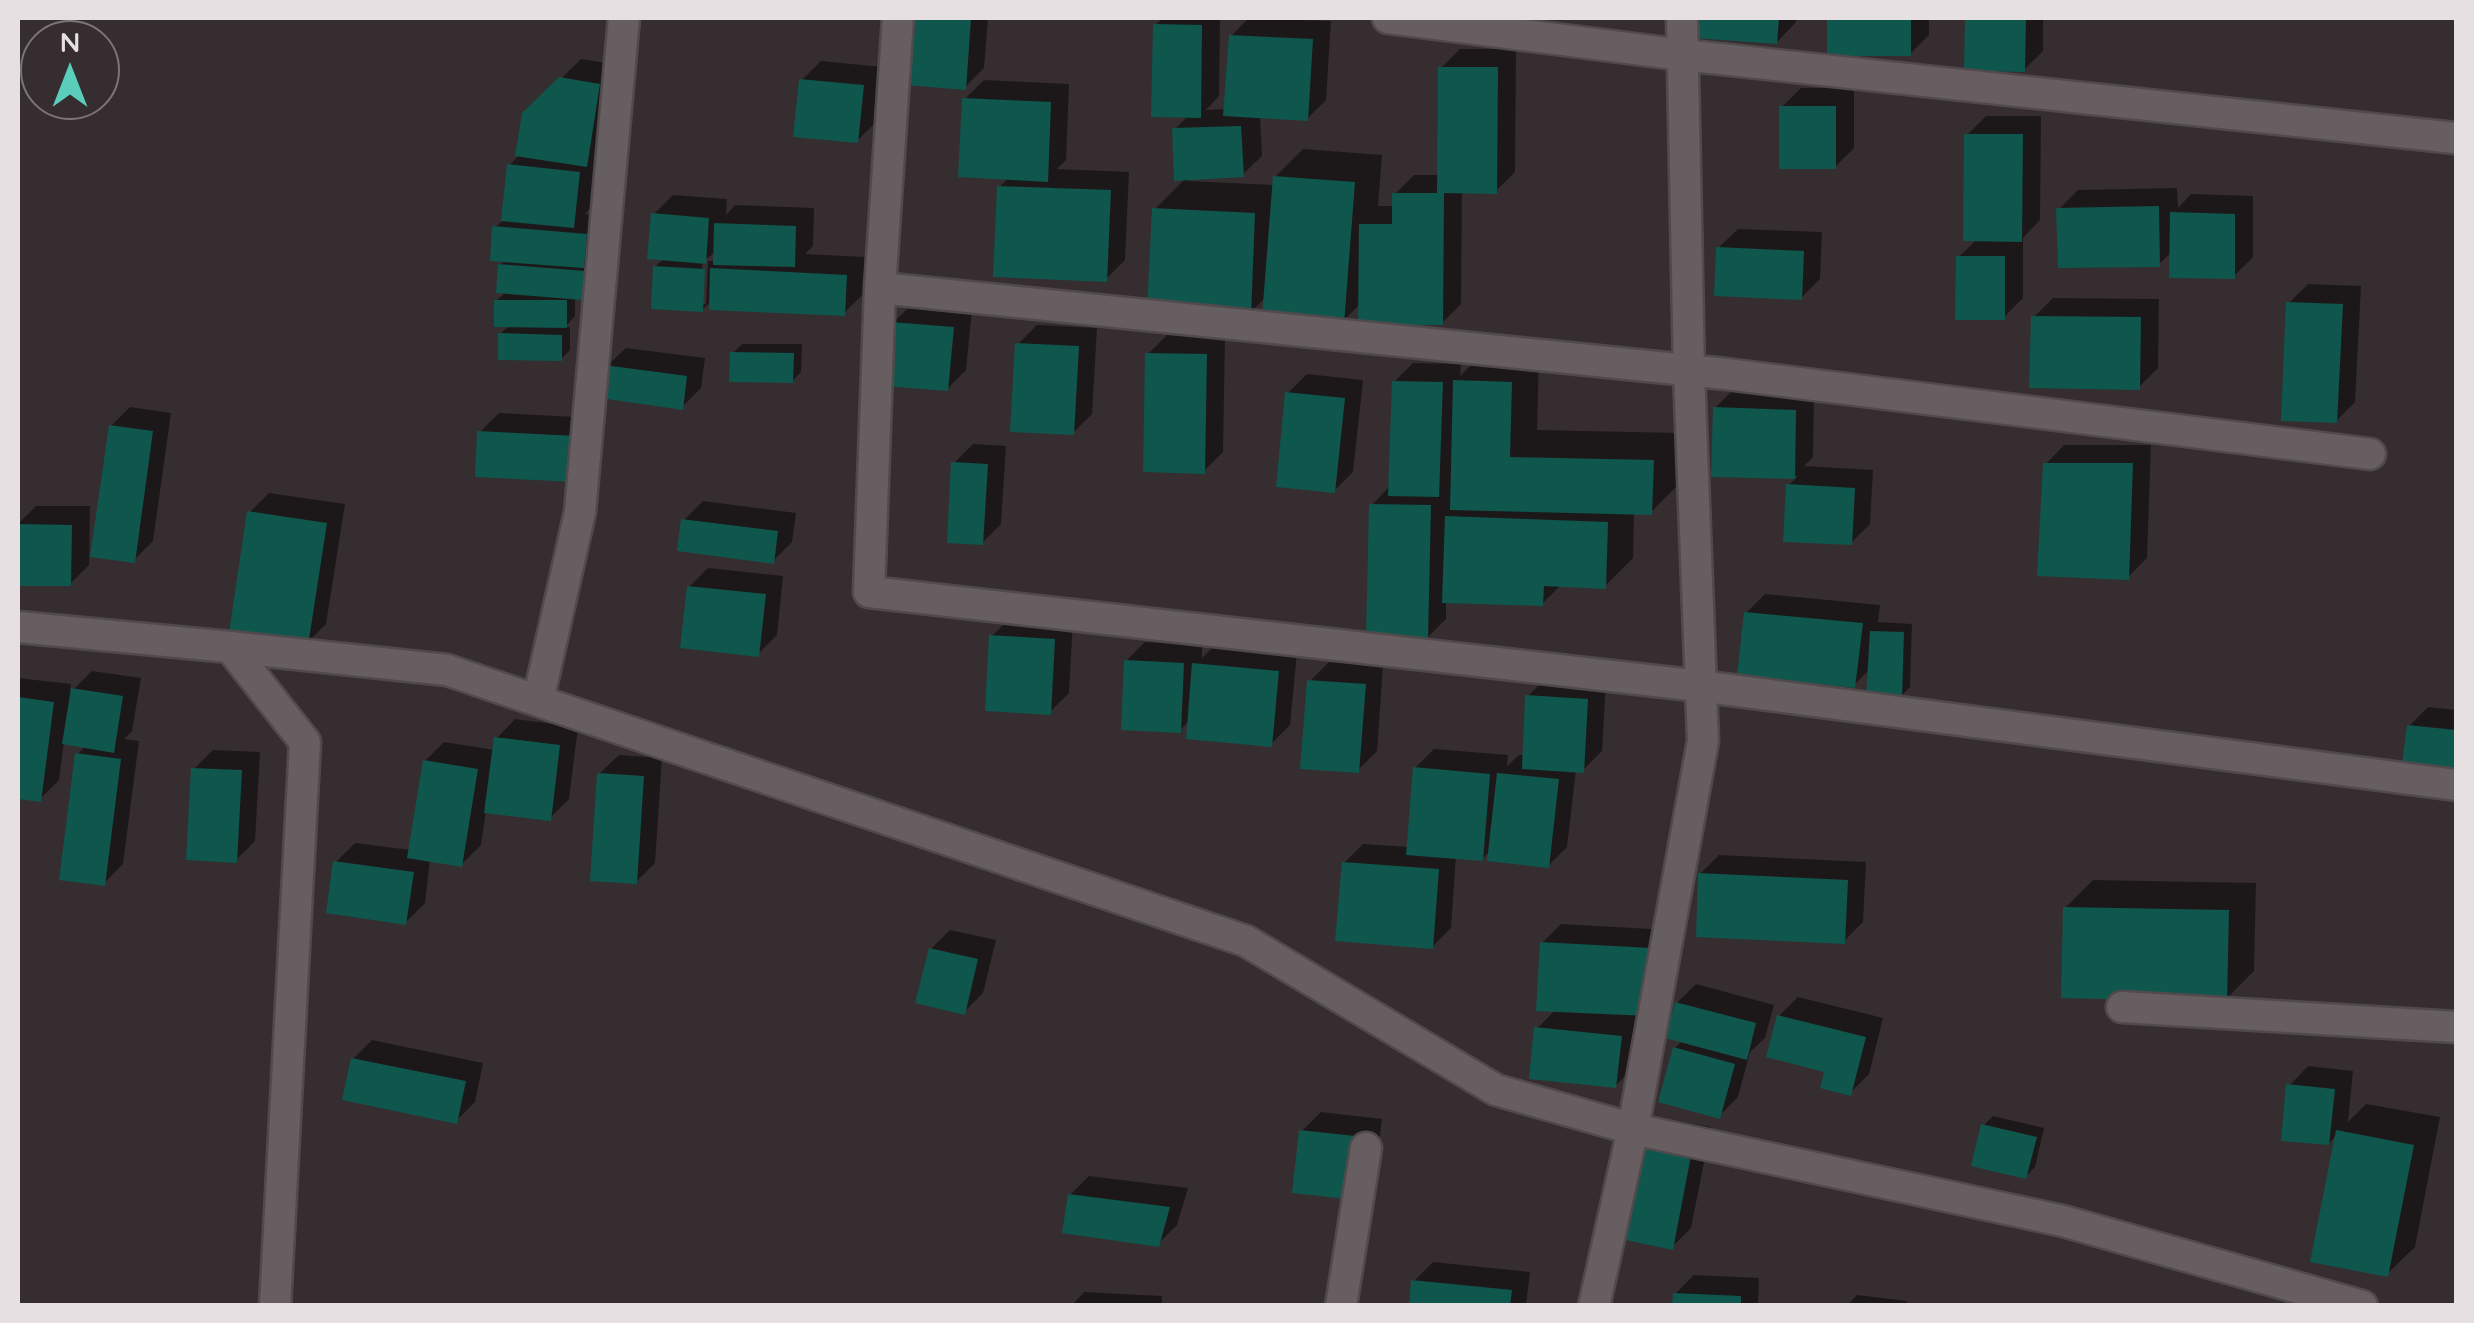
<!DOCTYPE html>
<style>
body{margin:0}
#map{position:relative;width:2474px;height:1323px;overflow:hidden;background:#362d31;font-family:Quicksand,sans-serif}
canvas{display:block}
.frame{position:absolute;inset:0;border:20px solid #e6e0e2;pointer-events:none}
.north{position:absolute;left:20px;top:20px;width:100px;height:100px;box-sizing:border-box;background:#362d31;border:2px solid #7c7578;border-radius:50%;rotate:0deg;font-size:28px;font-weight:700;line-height:40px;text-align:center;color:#e6e0e2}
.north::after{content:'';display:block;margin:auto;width:35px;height:45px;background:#5bcebb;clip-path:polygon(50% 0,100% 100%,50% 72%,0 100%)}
</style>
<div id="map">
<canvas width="2474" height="1323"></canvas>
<div class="frame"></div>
<div class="north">N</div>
</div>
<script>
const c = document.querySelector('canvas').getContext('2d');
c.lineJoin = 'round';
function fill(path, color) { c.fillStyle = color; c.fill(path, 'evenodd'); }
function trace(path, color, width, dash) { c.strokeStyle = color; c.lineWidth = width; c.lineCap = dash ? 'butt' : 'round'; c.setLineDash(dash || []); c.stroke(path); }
fill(new Path2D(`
 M913 18H988L984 68 965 87 908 83Z
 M1163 18H1220L1219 96 1206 110 1226 109 1231 36 1249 18 1331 21 1326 100 1307 119 1260 116 1262 156 1242 175 1188 178V181L1274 185 1275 177 1303 149 1382 155 1378 206H1395V194L1414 175H1440L1441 68 1460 49H1516L1515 172 1496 191H1462L1461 304 1442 323 1360 304 1343 321 1266 297 1250 313 1155 209 1186 178 1174 130 1189 115 1155 25Z
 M1697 18H1796V22L1777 42 1696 35Z
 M1830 18H1929V35L1910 54H1830Z
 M1968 18H2043V51L2024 70 1967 69Z
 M581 59 618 65 592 206 585 214 605 215 603 247 575 297V316L565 327H570V350L561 359 500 334 510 325 496 301 506 292 500 265 506 260 495 228 504 219 510 165 520 154 525 114Z
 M821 61 882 67 877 121 858 140 802 80Z
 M984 80 1069 84 1066 160 1057 169 1129 172 1125 260 1106 279 1000 187 1009 177 965 99Z
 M1801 88H1854V148L1835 167 1782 107Z
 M1986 116H2041L2040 220 2023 238V298L2004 317 1959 257 1977 239 1967 135Z
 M2177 188 2178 208 2191 194 2253 196V257L2234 276 2172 252 2159 264 2059 209 2078 190Z
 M673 195 727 199 726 215 735 205 814 208 813 246 805 254 865 257 863 294 844 313 712 300 702 310 655 267 664 258 654 214ZM716 251 715 261H708L706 304H700L703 256 708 258Z
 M1738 229 1822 232 1820 279 1801 298 1718 248Z
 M2308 284 2361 286 2355 402 2336 421 2289 303Z
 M2053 298 2159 299 2158 368 2139 387 2034 317Z
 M912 304 972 309 966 370 947 389 893 323Z
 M1037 325 1097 328 1092 414 1073 433 1018 344Z
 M1167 335 1225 336 1223 452 1204 471 1148 354Z
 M742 344H802L801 372 792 381 733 353Z
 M626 348 705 358 701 388 682 407 606 367Z
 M1483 353 1539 355 1537 430 1681 433 1679 484 1651 512H1634L1633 558 1605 586 1561 585 1542 604 1446 601V619L1427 638 1371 506 1390 486 1394 382 1413 363 1461 364 1460 376Z
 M1307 374 1363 380 1353 472 1334 491 1288 393Z
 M1734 389 1814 392 1813 457 1804 466 1873 470 1870 524 1851 543 1789 485 1798 476 1714 475 1715 408Z
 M130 407 171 413 153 541 134 560 111 426Z
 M499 413 595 418 574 479 480 432Z
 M973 444 1006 446 1001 524 982 543 954 463Z
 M2064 445H2151L2147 558 2128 577 2045 465Z
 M269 493 345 504 326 624 307 643 250 512Z
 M703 501 796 513 792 542 773 561 684 520Z
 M36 506H90L89 565 70 584 18 583V524Z
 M708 568 783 576 777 635 758 654 689 587Z
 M1765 594 1880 605 1878 622 1912 624 1910 687 1901 696 1870 669 1854 685 1746 613Z
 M1011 617 1073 620 1069 693 1050 712 992 636Z
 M1145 642 1202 645V658L1214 646 1297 652 1290 725 1271 744 1190 720 1180 730 1126 661Z
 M1329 662 1383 666 1377 751 1358 770 1310 681Z
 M92 671 141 678 132 731 124 739 139 741 123 864 104 883 77 755 86 745 64 742 59 780 40 799 18 796V678L71 684 70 693Z
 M1547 677 1606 681 1602 751 1583 770H1576L1567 847 1548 866 1491 850 1482 859 1456 856 1451 928 1432 947 1344 863 1363 844 1409 847 1415 768 1434 749 1508 755 1507 766 1519 755H1525L1528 696Z
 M2428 707 2456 710V768L2405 762 2409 726Z
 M515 719 578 727 569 799 550 818 486 811 481 845 462 864 430 859 425 903 406 922 336 862 355 843 411 850 425 761 444 742 495 750 496 739Z
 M213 750 260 752 255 841 236 860 194 769Z
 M619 755 662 758 655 863 636 882 599 774Z
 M1719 855 1866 862 1863 922 1844 941 1700 874Z
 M2093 880 2256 883 2254 971 2226 999 2065 908Z
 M1561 924 1669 930 1634 1067 1615 1086 1537 1029 1555 1010 1542 943Z
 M950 930 996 940 983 993 964 1012 931 949Z
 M1696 984 1774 1005 1765 1038 1750 1052 1738 1097 1719 1116 1675 1048 1683 1040 1677 1003Z
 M1798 997 1883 1018 1869 1074 1850 1093 1779 1016Z
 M372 1040 483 1063 475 1102 456 1121 353 1059Z
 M2308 1066 2353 1071 2348 1122 2366 1104 2440 1117 2415 1247 2387 1274 2338 1134 2329 1143 2289 1086Z
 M1321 1112 1382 1119 1375 1178 1302 1131Z
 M1993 1116 2044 1128 2035 1167 2026 1176 1984 1125Z
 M1663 1118 1711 1127 1691 1228 1672 1247 1644 1137Z
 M1089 1176 1188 1188 1177 1225 1158 1244 1070 1195Z
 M1433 1262 1530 1272 1526 1306H1411L1414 1281Z
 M1694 1275 1759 1278 1758 1306H1675V1294Z
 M1084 1292 1162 1296V1306H1071Z
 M1857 1295 1907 1301 1908 1306H1847Z`), '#0007');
fill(new Path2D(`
 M911 18H971L966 90 906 85Z
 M1695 18H1779L1777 44 1693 38Z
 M1827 18H1911V56H1827Z
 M1965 18H2026L2025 72 1964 71Z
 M1153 24 1202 25 1201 118 1151 117Z
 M1229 35 1313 39 1308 121 1223 116Z
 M1438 67H1498L1497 194 1444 193 1443 325H1358L1359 224H1392V193H1437Z
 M559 77 600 84 587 167 515 156 522 113Z
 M799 79 864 85 858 143 793 137Z
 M962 98 1051 102 1048 182 958 177Z
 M1779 106H1836V169H1779Z
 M1241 126 1244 177 1174 181 1172 128Z
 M1964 134H2023L2022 242 1963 241Z
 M507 164 580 172 574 228 501 221Z
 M1273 176 1355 182 1344 324 1262 317Z
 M997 186 1111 190 1107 282 993 277Z
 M2159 206 2160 267 2058 268 2056 208Z
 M1152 208 1255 213 1251 316 1147 312Z
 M2170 212 2235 214V279L2169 278Z
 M651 213 709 218 706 264 647 259Z
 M714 223 796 226 795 267 713 265Z
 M492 226 587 234 584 268 490 261Z
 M1716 247 1804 251 1802 300 1714 296Z
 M1956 256H2005V320H1955Z
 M498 264 597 272 595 301 496 293Z
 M653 266 705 269 703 312 651 309Z
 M710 268 847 275 845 316 709 310Z
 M494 300H567V328L494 327Z
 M2286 302 2343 304 2337 423 2281 421Z
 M2031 316 2141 317 2140 390 2029 388Z
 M891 322 954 327 948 391 885 386Z
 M498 333 562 335V361L498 360Z
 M1015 343 1079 346 1074 435 1010 432Z
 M730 352 794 353 793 383 729 382Z
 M1145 353 1207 354 1205 474 1143 472Z
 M604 365 687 376 683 410 600 398Z
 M1453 380 1512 382 1510 457 1654 460 1652 515 1450 510Z
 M1392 381 1443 382 1439 497 1388 496Z
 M1285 392 1345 398 1335 493 1276 487Z
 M1713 407 1796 410 1795 479 1711 477Z
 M109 425 153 431 135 563 90 557Z
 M477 431 577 436 575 482 475 477Z
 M951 462 988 464 983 545 947 543Z
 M2043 463H2133L2129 580 2037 576Z
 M1786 484 1855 488 1852 545 1783 542Z
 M1369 504 1431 505 1428 640 1366 639Z
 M247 511 327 523 308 646 229 633Z
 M1445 516 1608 522 1606 589 1544 586 1543 606 1442 603Z
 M681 519 778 531 774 564 677 551Z
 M18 524 72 525 71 586H18Z
 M687 586 766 594 759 657 680 648Z
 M1744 612 1863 623 1855 688 1737 676Z
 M1870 631 1904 632 1902 699 1866 698Z
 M989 635 1055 639 1051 715 985 711Z
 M1124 660 1184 663 1181 733 1121 730Z
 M1192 663 1279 671 1272 747 1186 739Z
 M1307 680 1366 684 1359 773 1300 769Z
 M71 688 123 696 114 753 62 744Z
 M1525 695 1588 699 1584 773 1522 769Z
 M18 697 54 702 41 802 18 799Z
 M2407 725 2456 730V771L2402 764Z
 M494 737 560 745 551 821 484 813Z
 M75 753 121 759 105 886 59 880Z
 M423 760 478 769 462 867 407 858Z
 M1413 767 1490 774 1483 861 1406 855Z
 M191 768 242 770 237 863 186 860Z
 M597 773 644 776 637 884 590 881Z
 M1497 773 1559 779 1549 868 1487 861Z
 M333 861 414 872 406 925 326 913Z
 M1342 862 1439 869 1433 949 1335 941Z
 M1698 873 1848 880 1845 944 1696 937Z
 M2063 907 2229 910 2227 1002 2061 998Z
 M1540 942 1651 948 1648 1016 1536 1011Z
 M929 948 978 959 965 1015 915 1003Z
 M1675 1002 1756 1023 1747 1060 1665 1038Z
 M1777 1015 1866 1037 1851 1096 1820 1088 1824 1072 1766 1057Z
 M1534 1027 1622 1036 1616 1088 1529 1079Z
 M1673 1047 1735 1064 1720 1119 1658 1102Z
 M351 1058 466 1081 457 1124 342 1100Z
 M2286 1084 2335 1089 2329 1145 2281 1141Z
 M1981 1124 2037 1137 2026 1179 1971 1166Z
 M1299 1130 1364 1137 1357 1200 1292 1193Z
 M2336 1130 2414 1145 2388 1277 2310 1262Z
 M1641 1136 1693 1145 1673 1250 1621 1239Z
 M1068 1194 1170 1207 1159 1247 1062 1233Z
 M1411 1280 1512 1290 1510 1306H1409Z
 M1673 1293 1741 1296V1306H1672Z`), '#0f564c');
const minor = new Path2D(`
 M898 18 880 288 869 592 1700 686 2456 785
 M1388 18 1683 55 2455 138
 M880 288 1726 374 2370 454
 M18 627 230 647 305 742 275 1306
 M230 647 447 670 1246 941 1496 1090 1633 1129 2063 1221 2362 1306
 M538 701 580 512 624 18
 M2122 1007 2456 1027
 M1341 1306 1366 1148
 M1594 1306 1633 1129 1703 741 1689 371 1682 18`);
trace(minor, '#514a4d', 35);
trace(minor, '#675e62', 30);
</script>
